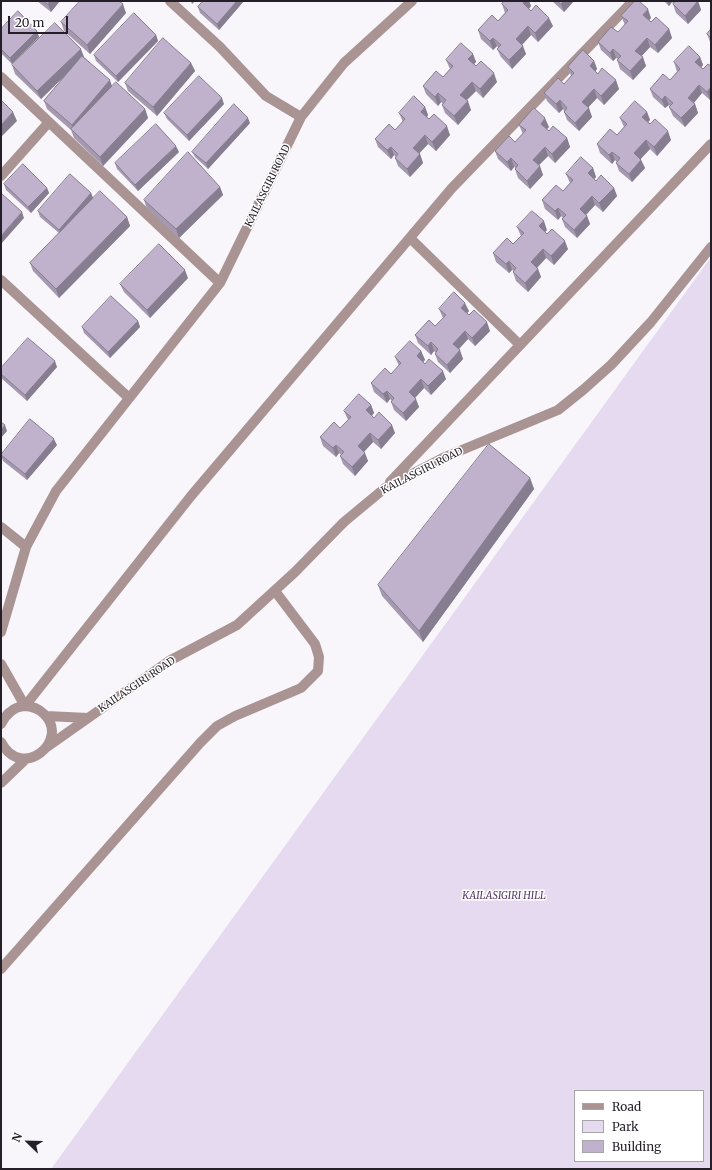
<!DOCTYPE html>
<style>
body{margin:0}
#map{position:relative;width:712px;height:1170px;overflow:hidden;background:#f9f6fb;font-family:Merriweather,serif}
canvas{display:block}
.frame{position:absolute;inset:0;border:2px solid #241f29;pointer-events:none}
.legend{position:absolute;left:574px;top:1090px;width:130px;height:72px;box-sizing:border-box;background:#fff;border:1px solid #a7a5a9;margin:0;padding:5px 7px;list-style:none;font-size:12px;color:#241f29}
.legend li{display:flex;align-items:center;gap:8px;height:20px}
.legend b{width:20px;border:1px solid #a7a5a9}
.north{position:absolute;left:8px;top:1122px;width:40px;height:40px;-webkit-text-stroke:3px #fff;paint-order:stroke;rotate:293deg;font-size:11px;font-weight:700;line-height:16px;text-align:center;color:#241f29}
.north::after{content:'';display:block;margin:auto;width:14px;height:18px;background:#241f29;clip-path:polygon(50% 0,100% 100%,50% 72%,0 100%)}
.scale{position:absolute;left:8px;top:16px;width:60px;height:18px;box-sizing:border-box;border:2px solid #241f29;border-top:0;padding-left:5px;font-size:12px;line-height:14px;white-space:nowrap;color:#241f29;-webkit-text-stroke:3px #fff;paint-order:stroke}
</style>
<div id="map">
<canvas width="712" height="1170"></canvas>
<div class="frame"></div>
<ul class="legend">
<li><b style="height:5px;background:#a99493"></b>Road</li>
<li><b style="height:11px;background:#e6daf1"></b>Park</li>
<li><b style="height:11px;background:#c0b2cd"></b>Building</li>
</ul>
<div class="north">N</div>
<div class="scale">20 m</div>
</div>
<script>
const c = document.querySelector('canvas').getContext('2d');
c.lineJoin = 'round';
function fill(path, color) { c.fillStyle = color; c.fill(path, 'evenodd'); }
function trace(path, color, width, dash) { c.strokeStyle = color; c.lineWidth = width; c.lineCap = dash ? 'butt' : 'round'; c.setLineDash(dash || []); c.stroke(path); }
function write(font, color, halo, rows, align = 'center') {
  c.font = font + ' Merriweather,serif'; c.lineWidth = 3; c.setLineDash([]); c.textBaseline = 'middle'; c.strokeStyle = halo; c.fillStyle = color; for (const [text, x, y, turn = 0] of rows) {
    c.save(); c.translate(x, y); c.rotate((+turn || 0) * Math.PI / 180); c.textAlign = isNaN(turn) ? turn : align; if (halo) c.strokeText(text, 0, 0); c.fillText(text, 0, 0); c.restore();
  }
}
fill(new Path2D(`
 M711 257V1169H51ZM575 1091H703V1161H575Z`), '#e6daf1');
trace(new Path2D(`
 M170 1 220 47 266 96 301 117
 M1 77 220 283
 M1 176 49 122
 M410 238 520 345
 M1 280 129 398
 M390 482 711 144
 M1 527 26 547
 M1 632 26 547 56 491 220 283 301 117 344 63 412 1
 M1 664 25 706
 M25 706 191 496 452 188 633 1
 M46 716 88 718
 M1 724C6 714 13 707 24 706 32 706 39 709 44 714 71 740 22 782 1 742
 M47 747 169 661 237 625 295 572 344 522 385 488 445 457 558 410 583 390 611 365 651 322 711 247
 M1 783 26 759
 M1 969 200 743 217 726 235 716 301 688 318 671 319 657 315 644 275 591`), '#a99493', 10);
fill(new Path2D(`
 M37 1H60L51 12Z
 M203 1H244L219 30 200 13 198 7Z
 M504 1H529L531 6 529 9 553 26 538 42 531 35 522 45 526 54 512 69 501 57 497 49 498 48 497 46 493 50 481 39 478 30 498 21 505 13 502 4Z
 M552 1H574L564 12Z
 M664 1H698L701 10 688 24 676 13 673 4H674L672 2 669 6Z
 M126 13 90 54 64 31 61 22Z
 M621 16 651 18 649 20 651 22 669 29 672 38 658 53 650 47 641 56 646 66 633 80 620 69 617 60 618 59 616 58 613 61 601 50 598 42 618 32 625 25Z
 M1 29 37 31 39 37 12 64 1 53Z
 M711 29V43L710 42 707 34Z
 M156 35 158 41 118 82 96 61 94 55Z
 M473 54 476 62 474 64 497 82 483 98 476 91 466 100 471 110 458 125 445 113 442 105 443 104 441 102 438 106 426 94 423 86 443 77 450 69 446 60Z
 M84 57 112 86 145 109 148 118 103 166 74 138 71 130 47 109 44 101 68 72 41 99 15 74 12 65Z
 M700 57 703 65 701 67 703 69 711 66V99L710 100 702 93 694 103 695 104 698 113 685 127 673 116 669 107 670 106 669 105 665 108 653 97 650 89 670 80 677 72 674 62Z
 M594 61 597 69 595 71 619 89 604 105 597 98 588 107 592 117 579 131 567 120 564 112V111L563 109 559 113 547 101 544 93 564 84 571 76 568 67Z
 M191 63 195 71 157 116 128 91 125 83Z
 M224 104 189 141 167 119 164 113Z
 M425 107 428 115 427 117 450 135 436 151 428 144 419 153 420 154 423 163 410 177 398 166 395 158 396 157 394 155 391 159 378 147 375 139 395 130 403 122 399 113Z
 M647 112 650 120 648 122 671 140 657 156 650 149 640 159 641 160 645 168 632 182 619 171 616 163 617 162 615 160 612 164 600 153 597 144 617 135 624 127 620 118Z
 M250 123 208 169 195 157 192 152Z
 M519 125 549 127 547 129 549 131 567 138 570 147 555 163 548 156 539 165 543 175 530 189 518 178 515 169 516 168 514 167 511 171 498 159 495 151 515 142 523 134Z
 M179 152 138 191 117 169 115 163Z
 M593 168 596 177 594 179 596 181 614 188 617 196 603 212 595 205 586 215 587 216 590 224 577 238 565 227 562 219 563 218 561 216 558 220 545 209 542 200 563 191 570 183 566 174Z
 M4 184 47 188 49 193 31 213 6 190Z
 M220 187 223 195 179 238 147 209 144 200Z
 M91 193 93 198 127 217 130 226 59 298 33 271 30 263 59 233 40 217 38 211Z
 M517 227 547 230 545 232 568 249 554 265 546 258 537 268 538 269 541 277 528 292 516 281 513 272 514 271 512 270 509 273 496 262 493 253 513 244 521 236Z
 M188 278 150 318 124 292 120 284Z
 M439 309 469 311 467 313 490 331 475 346 468 339 459 349 463 359 450 373 438 362 435 354 436 353 434 351 431 355 418 343 415 335 435 326 443 318Z
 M138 321 140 327 110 358 84 333 82 327Z
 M421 351 425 360 423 362 446 379 431 395 424 388 415 398 419 407 406 421 394 410 391 402 392 401 390 399 387 403 374 392 371 383 391 374 399 366 395 357Z
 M57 367 27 401 1 378V368Z
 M371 405 374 413 372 416 395 433 381 449 373 442 364 452 368 461 355 476 343 464 340 456 341 455 339 453 336 457 323 446 320 437 340 428 348 420 344 411Z
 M57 445 27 480 3 461 1 455Z
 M530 478 534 489 423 642 382 596 378 585Z`), '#a599b0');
fill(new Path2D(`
 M50 1H60L51 12 48 4Z
 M191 1H195L192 4Z
 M237 1H244L219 30 217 24Z
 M525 1H529L531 6 526 12 523 3Z
 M564 1H574L564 12 561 4Z
 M667 1H672V2L669 6Z
 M698 1 701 10 688 24 685 16Z
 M123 4 126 13 90 54 87 45Z
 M648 9 651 18 646 23 643 15Z
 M549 18 553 26 538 42 535 33Z
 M528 26 531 35 519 48 516 39Z
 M669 29 672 38 658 53 655 45Z
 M37 31 39 37 12 64 10 58Z
 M156 35 158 41 118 82 116 76Z
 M493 38 497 46 493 50 490 41Z
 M647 38 650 47 639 59 635 51Z
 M523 46 526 54 512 69 509 60Z
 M81 49 84 57 41 99 37 91Z
 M613 49 616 58 613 61 610 53Z
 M473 54 476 62 471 67 468 59Z
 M643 57 646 66 633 80 630 71Z
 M700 57 703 65 699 70 695 62Z
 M594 61 597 69 593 75 590 66Z
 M191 63 195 71 157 116 153 107Z
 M494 73 497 82 483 98 480 89Z
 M110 80 113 89 75 133 72 125Z
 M616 80 619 89 604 105 601 96Z
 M472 82 476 91 464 103 460 95Z
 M699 85 702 93 691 106 688 98Z
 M711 87V99L710 100 707 92Z
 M594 89 597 98 585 111 582 102Z
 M438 93 441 102 438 106 435 97Z
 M665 96 669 105 665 108 662 100Z
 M222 98 224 104 189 141 187 135Z
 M560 100 563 109 559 113 556 104Z
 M468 101 471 110 458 125 454 116Z
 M695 104 698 113 685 127 681 118Z
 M425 107 428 115 424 121 421 112Z
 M589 108 592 117 579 131 575 123Z
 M145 109 148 118 103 166 100 157Z
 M13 112 17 121 1 137V125Z
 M647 112 650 120 645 125 642 117Z
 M248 118 250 123 208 169 206 163Z
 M545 118 549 127 544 132 541 124Z
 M447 126 450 135 436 151 432 142Z
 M668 131 671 140 657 156 654 147Z
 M425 135 428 144 416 157 413 148Z
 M567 138 570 147 555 163 552 154Z
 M646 140 650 149 638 162 634 153Z
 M176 146 179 152 138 191 135 185Z
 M391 147 394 155 391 159 387 150Z
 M545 147 548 156 536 168 533 160Z
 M612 152 615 160 612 164 609 155Z
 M420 154 423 163 410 177 407 169Z
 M511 158 514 167 511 171 507 162Z
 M641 160 645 168 632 182 629 174Z
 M540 166 543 175 530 189 527 181Z
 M593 168 596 177 591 182 588 173Z
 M220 187 223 195 179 238 176 229Z
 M47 188 49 193 31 213 28 207Z
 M614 188 617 196 603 212 599 203Z
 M91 193 93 198 61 235 59 230Z
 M592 196 595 205 583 218 580 209Z
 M558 208 561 216 558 220 555 211Z
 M22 212 24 218 1 244V236Z
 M587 216 590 224 577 238 574 230Z
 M127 217 130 226 59 298 56 289Z
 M544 221 547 230 542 235 539 226Z
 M565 241 568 249 554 265 551 256Z
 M543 249 546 258 534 271 531 262Z
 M509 261 512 270 509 273 506 264Z
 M538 269 541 277 528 292 525 283Z
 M185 270 188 278 150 318 147 310Z
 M465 303 469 311 464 316 461 308Z
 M138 321 140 327 110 358 108 352Z
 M487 322 490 331 475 346 472 338Z
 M465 331 468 339 456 352 453 344Z
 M431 342 434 351 431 355 428 346Z
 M460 350 463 359 450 373 447 365Z
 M421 351 425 360 420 365 417 356Z
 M55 361 57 367 27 401 25 395Z
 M443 371 446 379 431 395 428 386Z
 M421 379 424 388 412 401 409 392Z
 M387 391 390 399 387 403 383 394Z
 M416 399 419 407 406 421 403 413Z
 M371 405 374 413 369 419 366 410Z
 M5 425 7 431 1 438V430Z
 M392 425 395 433 381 449 378 440Z
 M370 433 373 442 361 455 358 446Z
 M54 439 57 445 27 480 25 474Z
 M336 445 339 453 336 457 333 448Z
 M365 453 368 461 355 476 352 467Z
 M530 478 534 489 423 642 419 631Z`), '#867d90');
const building = new Path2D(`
 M44 1H50L48 4Z
 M80 1H119L123 4 87 45 61 22Z
 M203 1H237L217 24 198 7Z
 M504 1H525L523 3 531 11 536 5 549 18 535 33 528 26 516 39 523 46 509 60 497 49 501 45 493 38 490 41 478 30 492 15 498 21 508 10 502 4Z
 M558 1H564L561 4Z
 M635 1H639L648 9 643 15 651 22 656 17 669 29 655 45 647 38 635 51 643 57 630 71 617 60 621 56 613 49 610 53 598 42 611 27 618 32 628 21 621 16Z
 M676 1H698L685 16 673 4Z
 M18 11 37 31 10 58 1 49V29Z
 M134 13 156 35 116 76 94 55Z
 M55 23 81 49 37 91 12 65Z
 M711 29V38L707 34Z
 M163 38 191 63 153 107 125 83Z
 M461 43 473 54 468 59 476 66 481 61 494 73 480 89 472 82 460 95 468 101 454 116 442 105 446 100 438 93 435 97 423 86 436 71 443 77 453 66 446 60Z
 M689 46 700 57 695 62 703 69 708 64 711 66V87L707 92 699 85 688 98 695 104 681 118 669 107 673 103 665 96 662 100 650 89 663 74 670 80 680 69 674 62Z
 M583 50 594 61 590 66 598 74 602 68 616 80 601 96 594 89 582 102 589 108 575 123 564 112 567 108 560 100 556 104 544 93 558 78 564 84 574 73 568 67Z
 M82 56 110 80 72 125 44 101Z
 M199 76 222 98 187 135 164 113Z
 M116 82 145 109 100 157 71 129Z
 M414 96 425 107 421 112 429 119 434 114 447 126 432 142 425 135 413 148 420 154 407 169 395 158 398 154 391 147 387 150 375 139 389 124 395 130 405 119 399 113Z
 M1 100 13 112 1 125Z
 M635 101 647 112 642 117 650 124 655 119 668 131 654 147 646 140 634 153 641 160 629 174 616 163 620 158 612 152 609 155 597 144 610 129 617 135 627 124 620 118Z
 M234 104 248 118 206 163 192 152Z
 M534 108 545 118 541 124 549 131 553 126 567 138 552 154 545 147 533 160 540 166 527 181 515 169 518 165 511 158 507 162 495 151 509 136 515 142 526 130 519 125Z
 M156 124 176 146 135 185 115 163Z
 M188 152 220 187 176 229 144 200Z
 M581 157 593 168 588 173 596 181 601 175 614 188 599 203 592 196 580 209 587 216 574 230 562 219 566 215 558 208 555 211 542 200 556 185 563 191 573 180 566 174Z
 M23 164 47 188 28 207 4 184Z
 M70 174 91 193 59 230 38 211Z
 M100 191 127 217 56 289 30 263Z
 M1 193 22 212 1 236Z
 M532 211 544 221 539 226 547 234 552 229 565 241 551 256 543 249 531 262 538 269 525 283 513 272 516 268 509 261 506 264 493 253 507 238 513 244 524 233 517 227Z
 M159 244 185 270 147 310 120 284Z
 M454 292 465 303 461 308 469 315 474 310 487 322 472 338 465 331 453 344 460 350 447 365 435 354 438 349 431 342 428 346 415 335 429 320 435 326 446 315 439 309Z
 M111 296 138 321 108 352 82 327Z
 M28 338 55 361 25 395 1 374V368Z
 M410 341 421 351 417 356 425 364 429 359 443 371 428 386 421 379 409 392 416 399 403 413 391 402 394 398 387 391 383 394 371 383 385 368 391 374 401 363 395 357Z
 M359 394 371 405 366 410 374 418 379 412 392 425 378 440 370 433 358 446 365 453 352 467 340 456 344 452 336 445 333 448 320 437 334 422 340 428 351 417 344 411Z
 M30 419 54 439 25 474 1 455Z
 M1 422 5 425 1 430Z
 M489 444 530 478 419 631 378 585Z`);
fill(building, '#c0b2cd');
trace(building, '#867d90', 1);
write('10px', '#241f29', '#fff', [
 ["KAILASGIRI ROAD",268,186,-64],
 ["KAILASGIRI ROAD",422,471,-27],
 ["KAILASGIRI ROAD",137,685,-34]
]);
write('italic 10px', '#55396a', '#fff', [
 ["KAILASIGIRI HILL",504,896]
]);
</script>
